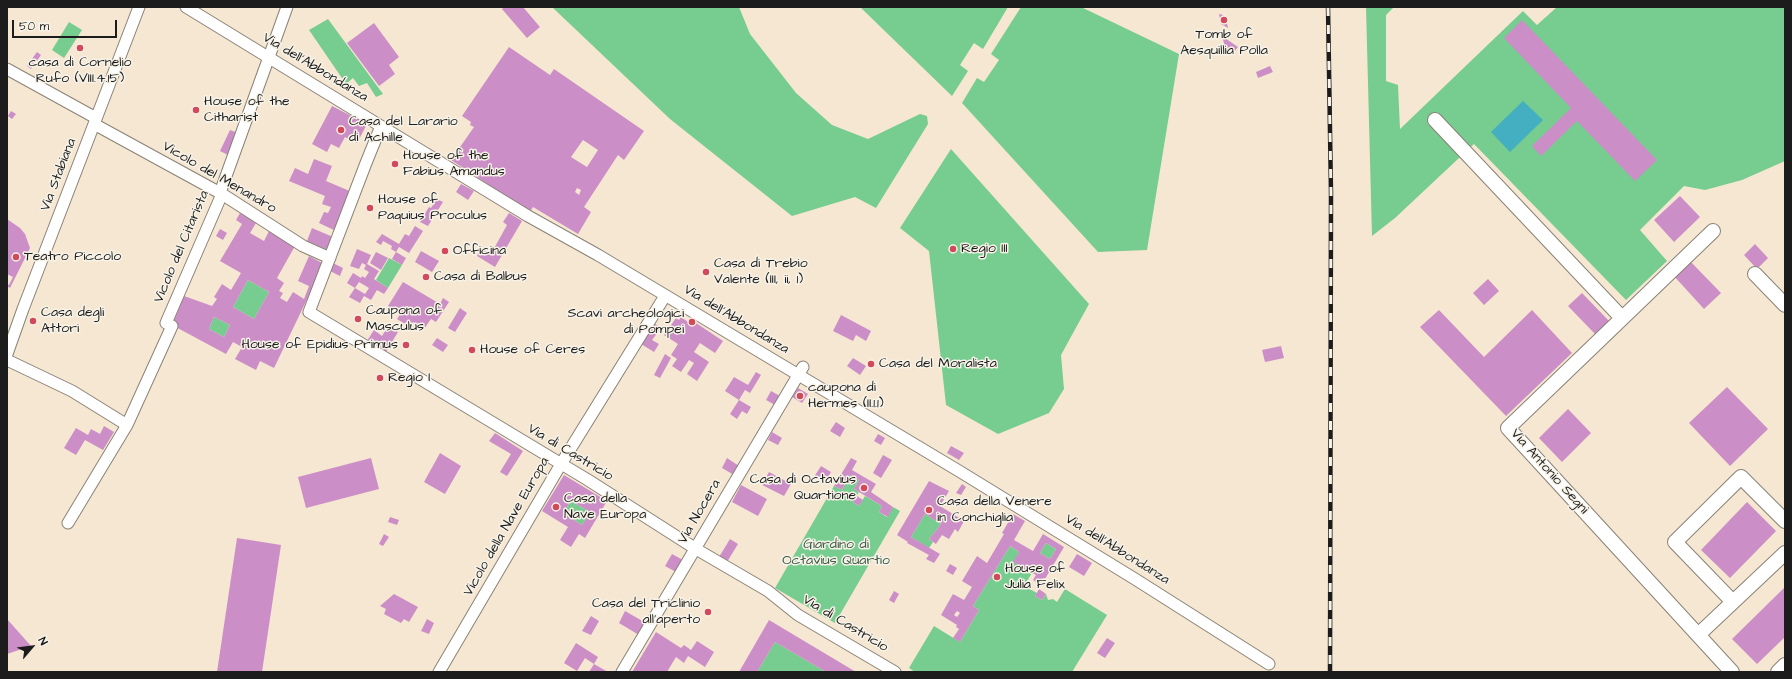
<!DOCTYPE html>
<style>
body{margin:0}
#map{position:relative;width:1792px;height:679px;overflow:hidden;background:#f6e7d2;font-family:"Architects Daughter",sans-serif}
canvas{display:block}
.frame{position:absolute;inset:0;border:8px solid #1c1c1c;pointer-events:none}
.north{position:absolute;left:12px;top:627px;width:40px;height:40px;-webkit-text-stroke:3px #f7f3e8;paint-order:stroke;rotate:62deg;font-size:11px;font-weight:700;line-height:16px;text-align:center;color:#1c1c1c}
.north::after{content:'';display:block;margin:auto;width:14px;height:18px;background:#1c1c1c;clip-path:polygon(50% 0,100% 100%,50% 72%,0 100%)}
.scale{position:absolute;left:12px;top:20px;width:105px;height:18px;box-sizing:border-box;border:2px solid #1c1c1c;border-top:0;padding-left:5px;font-size:12px;line-height:14px;white-space:nowrap;color:#1c1c1c;-webkit-text-stroke:3px #f7f3e8;paint-order:stroke}
</style>
<div id="map">
<canvas width="1792" height="679"></canvas>
<div class="frame"></div>
<div class="north">N</div>
<div class="scale">50 m</div>
</div>
<script>
const c = document.querySelector('canvas').getContext('2d');
c.lineJoin = 'round';
function fill(path, color) { c.fillStyle = color; c.fill(path, 'evenodd'); }
function trace(path, color, width, dash) { c.strokeStyle = color; c.lineWidth = width; c.lineCap = dash ? 'butt' : 'round'; c.setLineDash(dash || []); c.stroke(path); }
function write(font, color, halo, rows, align = 'center') {
  c.font = font + ' "Architects Daughter",sans-serif'; c.lineWidth = 3; c.setLineDash([]); c.textBaseline = 'middle'; c.strokeStyle = halo; c.fillStyle = color; for (const [text, x, y, turn = 0] of rows) {
    c.save(); c.translate(x, y); c.rotate((+turn || 0) * Math.PI / 180); c.textAlign = isNaN(turn) ? turn : align; if (halo) c.strokeText(text, 0, 0); c.fillText(text, 0, 0); c.restore();
  }
}
fill(new Path2D(`
 M552 7H739L750 34 796 93 832 125 868 139 920 114 927 116 928 124 876 208 855 197 792 216 670 119Z
 M860 7H1008L983 49 974 43 960 65 968 71 952 96Z
 M1021 7H1081L1179 54 1147 250 1098 252 962 103 977 78 984 82 999 60 991 54Z
 M1366 7H1394L1386 15V81L1398 85 1400 129 1523 11 1537 25 1557 7H1785V161L1742 180 1705 190 1684 186 1640 230 1667 261 1626 300 1474 144 1395 218 1372 236Z
 M328 19 383 94 376 97 367 83 359 86 353 78 346 84 309 30Z
 M69 22 82 30 64 58 52 50Z
 M951 149 1089 304 1061 355 1064 389 1049 413 998 434 946 405 929 251 900 228Z
 M389 258 402 265 388 288 376 280Z
 M248 280 269 292 254 319 233 307Z
 M214 317 230 325 224 337 209 329Z
 M850 475 859 480 854 489 859 492 853 502 859 506 865 496 882 506 879 512 887 517 893 507 900 511 835 623 775 588 834 486 842 490Z
 M571 501 590 512 582 525 563 513Z
 M925 514 941 524 929 539 933 542 929 548 911 537Z
 M1046 543 1056 549 1050 559 1040 553Z
 M1010 546 1019 552 1014 562 1032 573 1024 586 1037 593 1035 596 1042 600 1046 594 1048 600 1053 599 1057 602 1065 589 1107 615 1072 672H915L909 668 934 626 960 642 979 610 973 606Z
 M775 642 826 672H757Z`), '#77cc90');
fill(new Path2D(`
 M1523 101 1543 120 1510 152 1491 132Z`), '#43afc0');
fill(new Path2D(`
 M504 7H523L540 27 527 38 502 9Z
 M1219 14 1223 15 1226 19 1228 28 1221 24Z
 M1522 20 1657 160 1635 181 1577 121 1541 156 1532 146 1571 108 1504 38Z
 M374 23 399 57 389 65 395 74 379 86 347 43Z
 M1222 36 1238 47 1233 53 1227 54Z
 M509 47 550 75 554 69 644 131 624 160 618 155 584 207 591 212 578 234 533 207 530 212 451 160 474 127 470 125 471 122 462 116ZM583 140 598 150 587 167 571 157ZM577 188 581 190 579 195 575 192Z
 M37 52 41 55 31 69 27 66Z
 M1270 66 1273 72 1258 78 1256 72Z
 M332 106 367 124 357 143 345 137 339 148 331 144 327 152 312 144Z
 M11 111 16 114 12 119 8 116Z
 M230 130 238 133 230 156 220 151Z
 M314 159 332 166 326 181 352 192 336 231 319 223 324 212 328 213 331 207 322 204 325 196 289 181 295 168 308 174Z
 M461 184 474 191 468 200 456 192Z
 M1680 196 1700 217 1674 242 1654 220Z
 M437 199 443 202 428 226 420 222 429 207 431 208Z
 M240 213 256 223 250 233 264 241 269 231 295 246 277 278 284 283 279 291 283 293 280 298 287 302 293 292 304 299 309 286 298 281 309 256 324 264 274 368 260 361 256 370 235 359 242 347 233 342 226 354 172 325 184 296 212 306 217 299 214 297 222 284 231 290 241 273 220 261 242 224 236 220ZM248 280 269 292 254 319 233 307ZM214 317 230 325 224 337 209 329Z
 M509 213 522 221 495 267 477 256 481 248 491 254 507 225 503 222Z
 M7 219 20 228 25 234 30 248 10 288 7 286V284L9 285 13 277 7 274Z
 M415 226 423 231 409 253 399 247 396 252 391 249 392 246 383 241 381 245 376 242 382 234 399 244 405 234 409 236Z
 M312 228 333 237 328 250 307 241Z
 M220 229 227 233 223 240 216 236Z
 M1755 244 1768 258 1757 269 1744 255Z
 M357 249 371 255 367 264 379 271 374 279 388 288 384 294 377 290 371 300 364 296 360 303 349 297 355 288 347 283 353 273 361 278 362 276 365 278 369 272 364 269 366 265 362 263 359 269 350 266ZM359 282 369 288 365 294 355 288Z
 M421 251 439 261 432 272 415 262Z
 M376 252 388 258 381 270 370 263Z
 M396 252 406 258 402 265 392 259Z
 M1689 260 1721 293 1704 309 1673 275Z
 M333 263 343 268 340 276 330 271Z
 M1488 279 1499 291 1484 305 1473 293Z
 M403 282 440 304 443 298 449 302 436 322 431 319 424 329 413 322 410 327 397 319 401 313 388 306Z
 M1582 293 1609 321 1595 334 1568 306Z
 M460 308 467 313 455 332 448 328Z
 M1439 310 1484 357 1532 310 1572 353 1506 416 1420 327Z
 M841 315 871 331 866 341 856 335 853 341 833 331Z
 M681 317 691 324 693 321 723 341 715 353 700 343 694 352 709 362 697 381 687 374 694 363 689 360 681 372 672 366 677 359 671 355 678 344 664 335 676 318 679 320Z
 M654 323 661 328 652 340 659 344 654 352 641 344Z
 M388 326 398 332 384 355 365 344 374 330 382 336Z
 M437 338 448 345 443 352 432 345Z
 M1281 346 1284 358 1265 362 1262 350Z
 M665 354 671 358 660 378 654 375Z
 M853 358 866 366 860 375 847 366Z
 M756 372 761 375 750 393 745 390 739 400 751 407 747 414 742 411 737 419 730 414 739 400 725 391 734 377 748 385Z
 M1727 387 1768 429 1730 466 1689 423Z
 M798 388 808 394 802 403 792 397Z
 M771 391 780 396 775 405 766 400Z
 M1568 409 1591 433 1562 462 1539 438Z
 M836 422 845 428 840 437 830 431Z
 M104 426 114 432 103 450 85 440 76 455 64 448 76 428 88 435 91 429 100 434Z
 M772 432 782 438 778 445 768 440Z
 M495 433 523 451 507 476 500 472 511 454 489 441Z
 M878 434 885 438 881 445 874 441Z
 M951 446 964 453 959 460 947 453Z
 M440 453 461 466 445 494 424 482Z
 M883 455 892 460 881 478 873 473Z
 M371 458 379 489 306 508 298 477Z
 M727 458 739 466 734 475 722 468Z
 M851 458 857 461 852 470 876 484 871 492 893 507 888 517 879 512 882 506 854 489 859 480 850 475 842 490 834 486Z
 M821 466 831 472 825 483 814 477Z
 M769 472 791 484 784 496 762 485Z
 M564 475 607 501 585 538 579 534 571 547 560 540 568 527 542 511ZM571 501 590 512 582 525 563 513Z
 M929 481 949 491 940 506 964 521 958 532 955 529 949 539 942 535 936 544 929 539 941 524 925 514 911 537 940 554 934 563 926 559 929 555 907 543 908 542 897 535Z
 M962 484 966 487 961 495 956 493Z
 M741 485 767 499 758 516 732 502Z
 M857 496 863 500 859 506 853 502Z
 M1747 502 1776 531 1730 578 1701 550Z
 M1013 514 1025 521 1014 540 1033 551 1043 534 1064 547 1045 579 1043 578 1040 584 1033 580 1036 575 1013 562 1019 552 1010 546 973 606 979 610 960 642 953 638 959 629 956 627 957 625 941 615 953 594 964 600 972 587 962 581 977 556 987 563 1004 534 1002 533ZM1046 543 1056 549 1050 559 1040 553ZM957 611 960 613 957 617 954 615Z
 M390 517 399 520 397 525 388 522Z
 M384 534 389 537 383 546 379 544Z
 M237 538 281 545 262 672H217Z
 M730 539 738 544 727 562 719 557Z
 M672 554 683 560 676 572 665 566Z
 M1077 554 1092 563 1084 576 1069 567Z
 M950 564 957 568 953 575 946 571Z
 M1785 587V637L1757 664 1732 639Z
 M1039 589 1046 594 1042 600 1035 596Z
 M894 591 899 594 894 603 889 600Z
 M394 594 418 607 409 622 404 619 401 623 384 614 386 609 380 606Z
 M625 611 646 623 639 635 619 623Z
 M591 616 599 621 591 635 582 631Z
 M7 619 31 646 7 654Z
 M427 619 434 623 429 634 421 631Z
 M769 620 856 672H826L775 642 757 672H739Z
 M656 632 681 648 684 645 691 650 697 641 714 652 705 667 688 656 684 663 676 657 667 672H632Z
 M1107 638 1115 643 1105 658 1097 653Z
 M576 643 598 657 594 664 608 672H589L594 664 585 658 577 671 564 663Z`), '#cc8ec7');
const pedestrian = new Path2D(`
 M186 7 528 216 598 255 959 471 1135 579 1269 664
 M7 69 96 118
 M94 124 222 194 303 246 330 258
 M381 126 366 163 309 312 588 480 696 549 768 591 798 615 895 672
 M7 354 23 309 139 7
 M7 360 72 391 127 425
 M68 523 127 425 172 326 166 323 222 194 221 190 287 7
 M439 672 561 464 665 296
 M622 672 803 367`);
const minor = new Path2D(`
 M1435 120 1622 318
 M1713 231 1508 428 1732 672
 M1755 274 1785 305
 M1733 602 1675 542 1741 477 1785 521
 M1698 635 1785 553
 M1778 672 1785 665`);
trace(pedestrian, '#898277', 13);
trace(minor, '#898277', 16);
trace(pedestrian, '#fff', 11);
trace(minor, '#fff', 14);
const rail = new Path2D(`
 M1328 7 1331 193 1330 672`);
trace(rail, '#1c1c1c', 4.5);
trace(rail, '#f7f3e8', 3, [9]);
for (const [x, y, r, color] of [
 [1224,20,4,"#d1495b"],
 [80,48,4,"#d1495b"],
 [196,110,4,"#d1495b"],
 [341,130,4,"#d1495b"],
 [395,164,4,"#d1495b"],
 [370,208,4,"#d1495b"],
 [953,249,4,"#d1495b"],
 [445,251,4,"#d1495b"],
 [16,257,4,"#d1495b"],
 [706,272,4,"#d1495b"],
 [426,277,4,"#d1495b"],
 [358,319,4,"#d1495b"],
 [33,321,4,"#d1495b"],
 [692,322,4,"#d1495b"],
 [406,345,4,"#d1495b"],
 [472,350,4,"#d1495b"],
 [871,364,4,"#d1495b"],
 [380,378,4,"#d1495b"],
 [800,396,4,"#d1495b"],
 [864,488,4,"#d1495b"],
 [556,507,4,"#d1495b"],
 [929,510,4,"#d1495b"],
 [997,577,4,"#d1495b"],
 [708,612,4,"#d1495b"]
]) { const dot = new Path2D(); dot.arc(x, y, r, 0, 2 * Math.PI); c.fillStyle = color; c.fill(dot); trace(dot, '#f7f3e8', 1.5); }
write('14px', '#1c1c1c', '#f7f3e8', [
 ["Tomb of",1224,35,"center"],
 ["Aesquillia Polla",1224,51,"center"],
 ["casa di Cornelio",80,63,"center"],
 ["Rufo (VIII.4.15)",80,79,"center"],
 ["House of the",204,102],
 ["Citharist",204,118],
 ["Casa del Larario",349,122],
 ["di Achille",349,138],
 ["House of the",403,156],
 ["Fabius Amandus",403,172],
 ["House of",378,200],
 ["Paquius Proculus",378,216],
 ["Regio III",961,249],
 ["Officina",453,251],
 ["Teatro Piccolo",24,257],
 ["Casa di Trebio",714,264],
 ["Valente (III, ii, 1)",714,280],
 ["Casa di Balbus",434,277],
 ["Caupona of",366,311],
 ["Masculus",366,327],
 ["Casa degli",41,313],
 ["Attori",41,329],
 ["Scavi archeologici",684,314,"right"],
 ["di Pompei",684,330,"right"],
 ["House of Epidius Primus",398,345,"right"],
 ["House of Ceres",480,350],
 ["Casa del Moralista",879,364],
 ["Regio I",388,378],
 ["caupona di",808,388],
 ["Hermes (II.1.1)",808,404],
 ["Casa di Octavius",856,480,"right"],
 ["Quartione",856,496,"right"],
 ["Casa della",564,499],
 ["Nave Europa",564,515],
 ["Casa della Venere",937,502],
 ["in Conchiglia",937,518],
 ["House of",1005,569],
 ["Julia Felix",1005,585],
 ["Casa del Triclinio",700,604,"right"],
 ["all'aperto",700,620,"right"]
], 'left');
write('14px', '#1c1c1c', '#f7f3e8', [
 ["Via dell'Abbondanza",315,68,31],
 ["Via Stabiana",59,175,-69],
 ["Vicolo del Menandro",219,178,30],
 ["Vicolo del Citarista",182,247,-67],
 ["Via dell'Abbondanza",736,320,31],
 ["Via di Castricio",570,453,31],
 ["Via Antonio Segni",1549,472,48],
 ["Via Nocera",700,512,-60],
 ["Vicolo della Nave Europa",507,527,-60],
 ["Via dell'Abbondanza",1117,550,32],
 ["Via di Castricio",845,624,31]
]);
write('14px', '#3c5a45', '#f7f3e8', [
 ["Giardino di",836,545],
 ["Octavius Quartio",836,561]
]);
</script>
